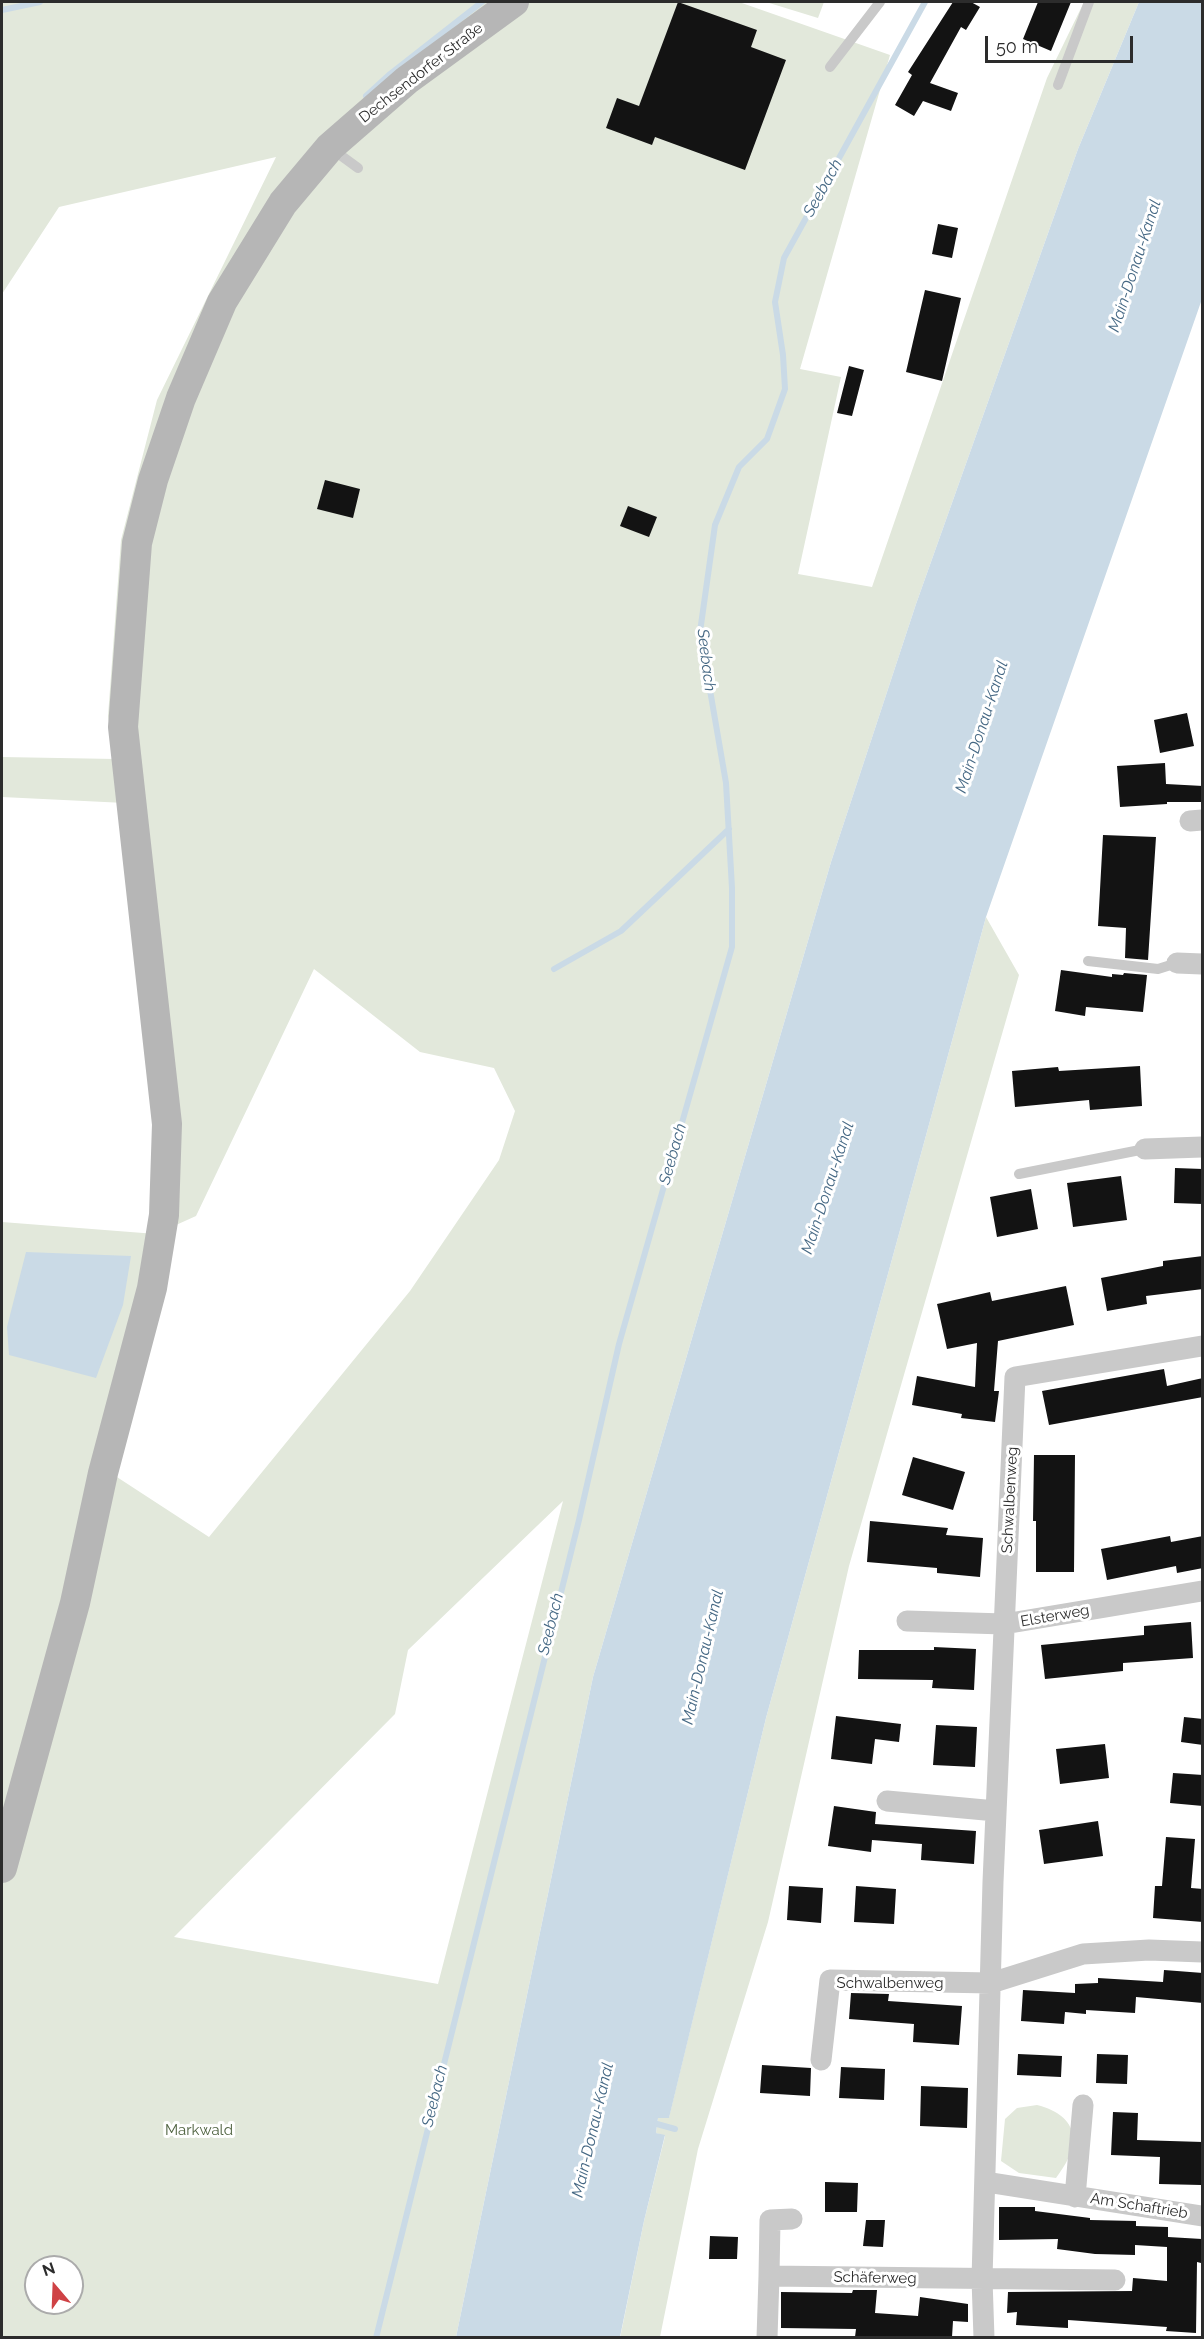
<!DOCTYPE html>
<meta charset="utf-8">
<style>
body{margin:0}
#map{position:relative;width:1204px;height:2339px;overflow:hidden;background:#fff;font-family:Raleway,sans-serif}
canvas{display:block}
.frame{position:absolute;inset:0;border:3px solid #2c2c2c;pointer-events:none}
.north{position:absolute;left:24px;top:2255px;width:60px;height:60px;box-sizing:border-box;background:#fff;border:2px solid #ababab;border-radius:50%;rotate:341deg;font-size:16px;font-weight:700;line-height:24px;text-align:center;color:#2c2c2c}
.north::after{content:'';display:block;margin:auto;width:21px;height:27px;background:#cf4245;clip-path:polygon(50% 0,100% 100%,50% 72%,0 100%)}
.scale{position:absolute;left:985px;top:36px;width:148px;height:27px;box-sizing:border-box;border:3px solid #2c2c2c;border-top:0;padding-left:8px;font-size:18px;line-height:21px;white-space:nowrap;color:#2c2c2c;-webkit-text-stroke:4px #fff;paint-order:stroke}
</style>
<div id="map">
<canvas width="1204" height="2339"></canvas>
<div class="frame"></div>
<div class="north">N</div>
<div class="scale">50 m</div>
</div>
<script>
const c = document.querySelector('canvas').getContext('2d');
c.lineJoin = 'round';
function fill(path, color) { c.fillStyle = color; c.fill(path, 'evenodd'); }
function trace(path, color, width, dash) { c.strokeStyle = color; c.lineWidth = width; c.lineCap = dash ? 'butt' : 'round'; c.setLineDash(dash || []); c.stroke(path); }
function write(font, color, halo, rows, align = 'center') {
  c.font = font + ' Raleway,sans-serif'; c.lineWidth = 6; c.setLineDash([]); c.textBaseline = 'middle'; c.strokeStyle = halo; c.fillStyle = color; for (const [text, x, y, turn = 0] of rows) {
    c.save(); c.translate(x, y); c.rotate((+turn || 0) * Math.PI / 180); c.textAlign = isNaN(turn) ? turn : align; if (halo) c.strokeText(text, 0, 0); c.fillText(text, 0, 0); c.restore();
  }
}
fill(new Path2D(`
 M2 2H739L890 55 800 369 841 377 798 574 872 587 1047 78 1084 2H1139L1078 149 916 604 831 862 593 1677 456 2337H2V1222L156 1234 155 1091 125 803 2 797V757L115 759 108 716 121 540 157 400 276 157 59 207 2 294ZM314 969 420 1052 494 1068 515 1111 499 1160 410 1291 209 1537 100 1466 156 1234 196 1216ZM563 1501 438 1984 174 1937 395 1714 408 1650ZM36 2267H72V2303H36Z
 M766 2H824L818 18Z
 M986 917 1019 975 849 1566 768 1922 698 2149 660 2337 620 2338 644 2221 665 2136 656 2133 658 2117H669L766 1718Z
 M1037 2105C1080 2116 1082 2145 1056 2178L1019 2173 1001 2161 1005 2119 1017 2108Z`), '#e2e8db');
fill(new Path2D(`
 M1139 2H1202V299L986 917 766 1718 669 2118H658L656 2133 665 2135 644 2221 620 2337H456L593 1677 831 862 916 604 1078 149Z
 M26 1252 131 1256 123 1305 96 1378 9 1355 7 1327Z`), '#cadae6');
trace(new Path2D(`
 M2 10 40 2
 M366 96 390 74 482 2
 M554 969 621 931 729 829
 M657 2124 675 2129
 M376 2338 579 1520 619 1344 732 947V888L726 783 700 632 715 525 739 467 767 439 785 389 783 355 775 302 784 258 925 2`), '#cadae6', 6);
fill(new Path2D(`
 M678 2 757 30 751 47 786 60 745 170 655 137 652 145 606 128 617 98 639 106Z
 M953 2H971L980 7 966 30 961 27 930 83 958 93 951 111 923 101 914 116 895 105 912 75 908 72Z
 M1038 2H1071L1051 51 1023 39Z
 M938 224 958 228 952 258 932 254Z
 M925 290 961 298 942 381 906 372Z
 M849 366 864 370 852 416 837 413Z
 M325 480 360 489 353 518 317 509Z
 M628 506 657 517 649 537 620 526Z
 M1187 713 1194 746 1160 753 1154 720Z
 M1165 763 1166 784 1203 786V802H1167V804L1120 807 1117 766Z
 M1103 835 1156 837 1148 960 1125 958 1126 928 1098 926Z
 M1061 970 1112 977V974L1123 975 1124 973 1147 975 1143 1012 1086 1007 1085 1016 1055 1011Z
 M1140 1066 1142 1106 1090 1110 1089 1100 1015 1107 1012 1071 1058 1067 1059 1071Z
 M1175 1168 1203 1169V1204L1174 1203Z
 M1121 1176 1127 1220 1073 1227 1067 1183Z
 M1031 1189 1038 1229 997 1237 990 1197Z
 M1203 1256V1289L1146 1296 1147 1304 1107 1311 1101 1278 1163 1266V1261Z
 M1066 1286 1074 1325 998 1341 994 1391H999L995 1422 961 1418 962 1414 912 1405 917 1376 975 1387 977 1343 947 1349 937 1304 990 1292 992 1301Z
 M1164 1369 1167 1386 1203 1378V1397L1049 1425 1042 1391Z
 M1034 1455H1075L1074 1572H1036V1521H1033Z
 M913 1457 965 1472 953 1510 902 1495Z
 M870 1521 948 1528 946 1535 983 1538 980 1577 937 1573V1568L867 1562Z
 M1170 1536 1171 1542 1203 1536V1568L1177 1573 1176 1566 1107 1580 1101 1549Z
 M1191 1622 1193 1658 1123 1663V1671L1045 1679 1041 1645 1144 1635V1626Z
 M934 1647 976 1649 974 1690 932 1688 933 1680 858 1679 859 1650H934Z
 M836 1716 901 1724 899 1742 875 1739 872 1764 831 1759Z
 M1184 1717 1203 1719V1745L1181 1742Z
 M936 1725 977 1727 975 1767 933 1765Z
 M1105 1744 1109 1778 1060 1784 1056 1749Z
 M1173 1773 1203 1775V1806L1170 1803Z
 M834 1806 876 1812 875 1824 976 1831 974 1864 921 1860 922 1844 872 1840 871 1852 828 1846Z
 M1098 1821 1103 1856 1044 1864 1039 1830Z
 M1166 1837 1195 1839 1191 1888 1203 1889V1922L1153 1918 1155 1886H1162Z
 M789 1886 823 1888 821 1923 787 1920Z
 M856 1886 896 1889 894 1924 854 1922Z
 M1164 1970 1203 1973V2003L1136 1997 1135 2013 1086 2010V2014L1065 2012 1064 2024 1021 2021 1023 1990 1075 1993V1984L1098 1983V1978L1163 1982Z
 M851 1993 889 1994 888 2001 962 2006 959 2045 913 2042 914 2024 849 2019Z
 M1018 2054 1062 2056 1061 2077 1017 2075Z
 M1097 2054 1128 2055 1127 2084 1096 2083Z
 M762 2065 811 2068 810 2096 760 2093Z
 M841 2067 885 2069 884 2100 839 2098Z
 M921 2086 968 2088 967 2128 920 2126Z
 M1113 2112 1138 2113 1137 2140 1203 2142 1201 2185 1159 2184 1160 2157 1111 2155Z
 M825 2182 858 2183 857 2212H825Z
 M999 2207H1035V2211L1090 2218V2220L1136 2221V2226L1168 2227V2237L1202 2239 1201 2263 1197 2262 1196 2333 1166 2331 1167 2327 1068 2320V2328L1016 2325 1017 2312 1007 2313 1008 2292 1132 2291 1133 2278 1167 2281V2247L1135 2245V2255L1095 2254 1057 2249 1058 2239 999 2240Z
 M866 2220H885L883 2247 863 2246Z
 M710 2236 738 2237 737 2259H709Z
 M853 2290H877L875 2313 918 2316 920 2297 968 2304V2322L953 2321 952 2337H855L856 2329 781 2328V2292L852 2293Z`), '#131313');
trace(new Path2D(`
 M830 67 880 2
 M1058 85 1089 2
 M332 149 358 168
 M1088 961 1158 969 1177 963
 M1019 1174 1145 1149`), '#c9c9c9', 10);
trace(new Path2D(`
 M1190 821 1202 820
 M1177 963 1202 964
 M1145 1149 1202 1147
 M907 1621 1004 1624 1202 1591
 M887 1801 996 1811
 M821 2060 830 1980 991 1983 1083 1954 1149 1950 1202 1952
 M986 2182 1202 2216
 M1075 2197 1083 2105
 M769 2276 770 2220 792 2219
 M767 2338 769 2276 1115 2280
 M984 2338 982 2279 993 1882 1015 1377 1202 1346`), '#c9c9c9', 21);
trace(new Path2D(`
 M2 1868 75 1603 103 1473 152 1288 164 1215 167 1124 123 727 137 543 153 480 181 398 222 302 283 203 330 147 407 80 514 2`), '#b6b6b6', 30);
write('15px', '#2c2c2c', '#fff', [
 ["Dechsendorfer Straße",421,73,-38],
 ["Schwalbenweg",1010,1500,-87],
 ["Elsterweg",1055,1616,-10],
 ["Schwalbenweg",890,1983],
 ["Am Schaftrieb",1139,2206,9],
 ["Schäferweg",875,2278,1]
]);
write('15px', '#4e623f', '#fff', [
 ["Markwald",199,2130]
]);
write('italic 16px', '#456884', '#fff', [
 ["Seebach",823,188,-61],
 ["Main-Donau-Kanal",1135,266,-72],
 ["Seebach",706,660,83],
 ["Main-Donau-Kanal",982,727,-72],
 ["Seebach",673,1154,-74],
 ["Main-Donau-Kanal",828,1188,-72],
 ["Seebach",551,1624,-76],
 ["Main-Donau-Kanal",703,1657,-77],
 ["Seebach",435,2096,-76],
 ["Main-Donau-Kanal",593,2130,-77]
]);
</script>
